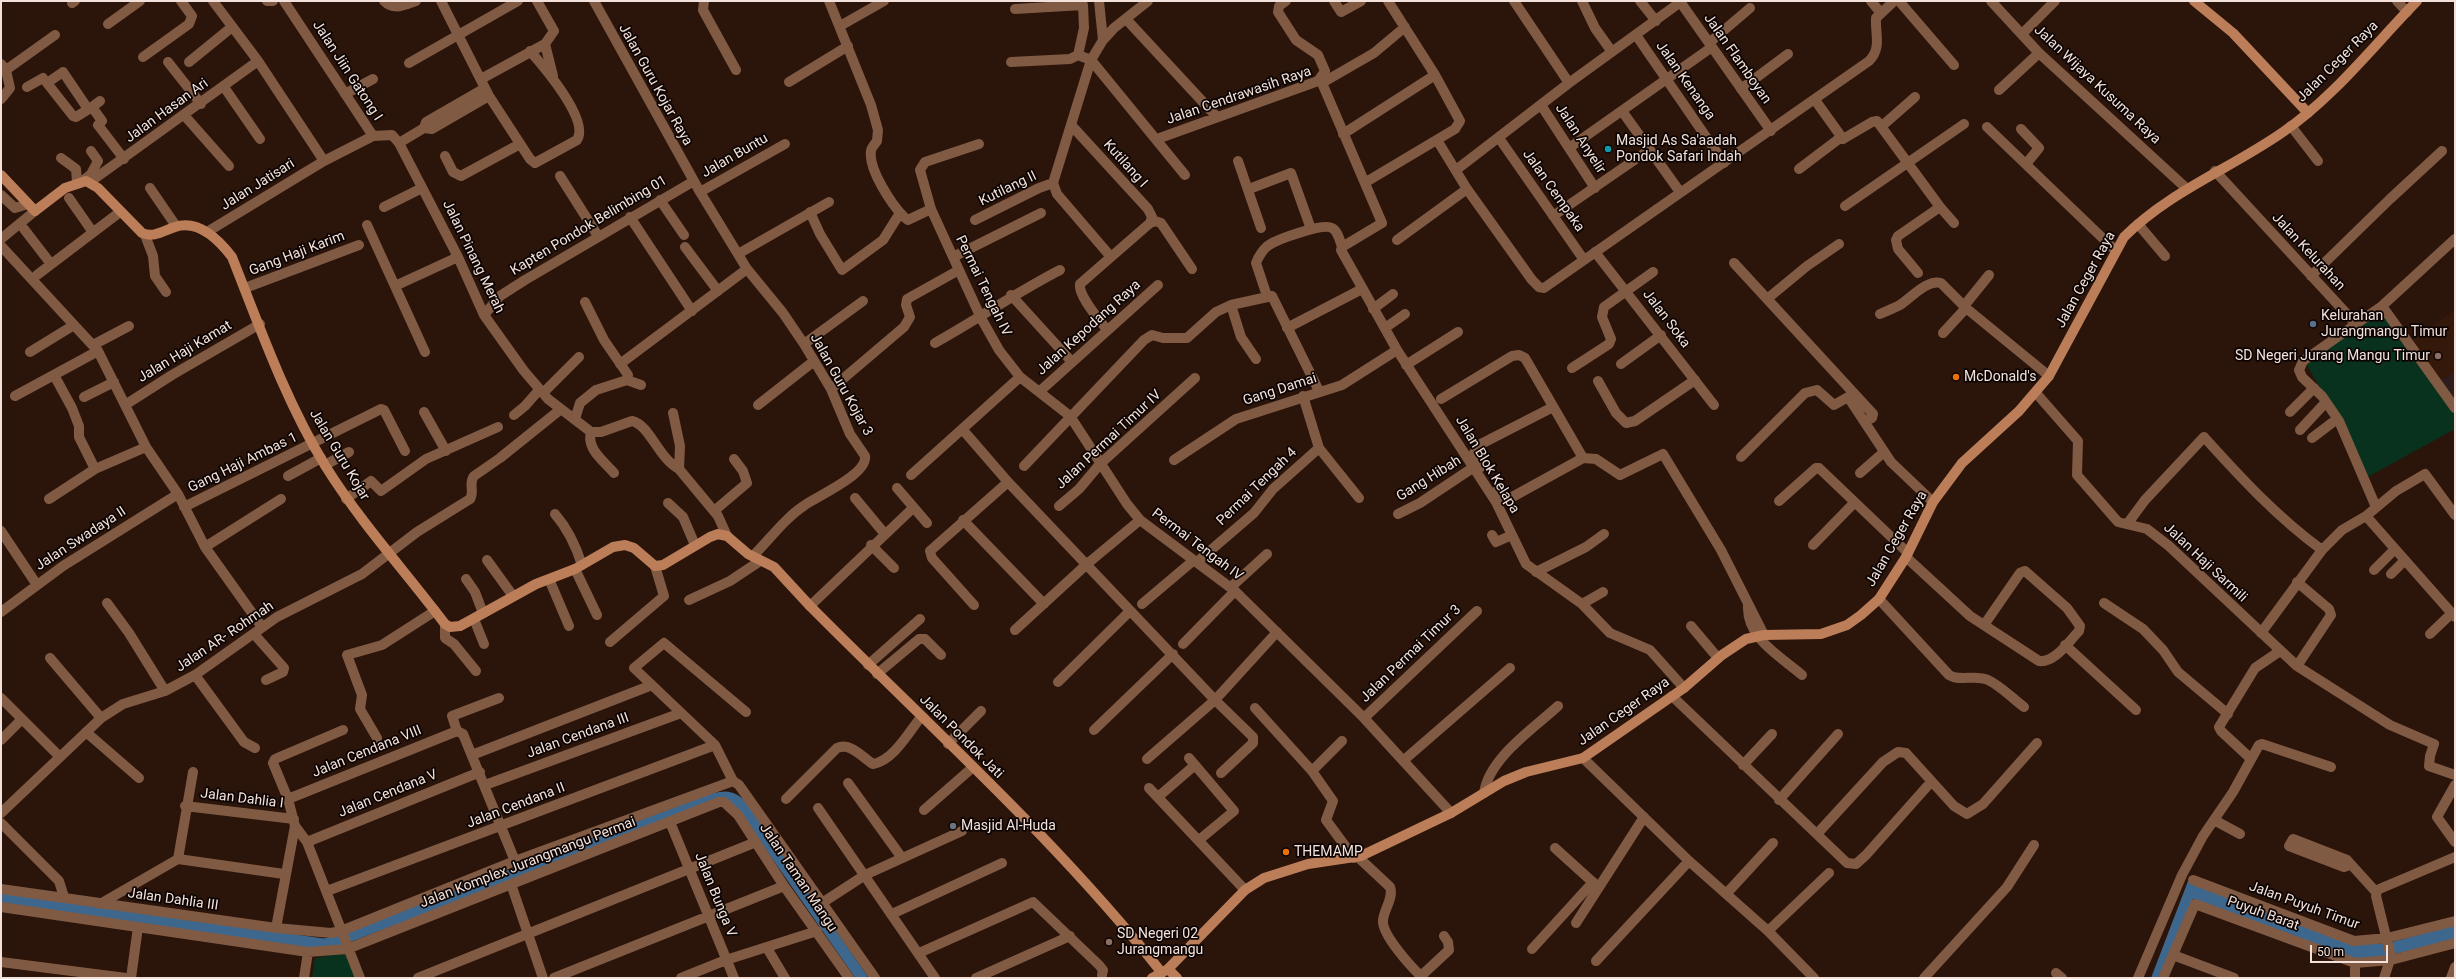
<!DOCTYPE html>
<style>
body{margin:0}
#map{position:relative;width:2456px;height:979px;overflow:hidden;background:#2b140a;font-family:Roboto,sans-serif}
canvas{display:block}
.frame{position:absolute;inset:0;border:2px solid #f3e2db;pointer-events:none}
.scale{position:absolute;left:2310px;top:945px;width:78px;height:18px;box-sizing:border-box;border:2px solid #f3e2db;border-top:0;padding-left:5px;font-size:12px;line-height:14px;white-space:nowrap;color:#f3e2db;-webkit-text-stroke:3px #0c0402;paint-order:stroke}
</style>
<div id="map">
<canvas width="2456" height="979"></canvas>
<div class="frame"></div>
<div class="scale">50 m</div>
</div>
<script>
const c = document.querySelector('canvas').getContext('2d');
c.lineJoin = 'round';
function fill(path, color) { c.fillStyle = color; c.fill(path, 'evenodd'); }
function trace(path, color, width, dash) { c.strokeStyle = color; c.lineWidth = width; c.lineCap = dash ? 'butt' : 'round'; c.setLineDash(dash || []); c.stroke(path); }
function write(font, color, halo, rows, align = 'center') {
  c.font = font + ' Roboto,sans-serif'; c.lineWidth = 3.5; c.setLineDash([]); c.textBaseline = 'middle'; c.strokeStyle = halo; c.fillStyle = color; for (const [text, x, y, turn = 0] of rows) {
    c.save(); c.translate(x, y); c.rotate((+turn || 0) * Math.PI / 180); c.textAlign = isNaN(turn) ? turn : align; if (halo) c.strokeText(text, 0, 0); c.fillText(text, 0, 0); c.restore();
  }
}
fill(new Path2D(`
 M2455 309V371L2439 382 2410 342Z`), '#34180a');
fill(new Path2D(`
 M2455 371V405L2439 382Z`), '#2f1c1d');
fill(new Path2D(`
 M2384 306 2455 405V429L2364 479 2339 420 2304 360Z
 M348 952 358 978H312L315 958Z`), '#09321e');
fill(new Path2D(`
 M2188 881 2354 945 2388 943 2455 925V939L2391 955 2357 960 2193 899 2162 978H2151Z`), '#3e678d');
trace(new Path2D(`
 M1 898 323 944 332 943 709 800C723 796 733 794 743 807L862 978`), '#3e678d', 11);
trace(new Path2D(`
 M213 1 258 61 324 161
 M267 1H273
 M284 1 373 136
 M384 1C394 11 405 5 416 1
 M441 1 489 96 530 159 535 163 577 140C590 120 544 67 530 51
 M594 1 700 192 747 269 783 313 804 344 831 389 850 434 865 456C868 474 818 496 805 505 785 518 770 539 753 556
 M704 1 703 10 736 70
 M829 1 871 105 878 130 877 141C875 144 871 148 871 151 868 169 892 205 904 217L908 220 931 209
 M1099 1 1103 40 1091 60 1053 183 1057 194 1111 257
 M1286 1 1279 6 1278 12 1296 40 1318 55 1325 71 1318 81
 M1334 1 1341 12 1361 1
 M1514 1 1569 83
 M1582 1 1595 28 1612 52
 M1640 1 1656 21
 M1871 1 1880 12
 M1899 1 1954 65
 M1991 1 2039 53 2186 188
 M2397 1 2407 12
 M72 3 75 1
 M1681 3 1771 131
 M1015 9 1083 5 1084 28 1078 55
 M1126 19 1216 116
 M108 24 140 1
 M840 26 884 1
 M2022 34 2055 1
 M1636 35 1724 163
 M1103 40 1114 28 1148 1
 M1709 43 1750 8
 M545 44 553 76
 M143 57 189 24 192 16 181 1
 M168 62 201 104
 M189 62 232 27
 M1011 62 1070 59 1078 55 1091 60 1185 175
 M409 63 518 1
 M1 64 6 70 10 88 1 99
 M6 70 55 35
 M481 79 545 44 554 31 537 1
 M789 82 848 46
 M1322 83 1374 53 1405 27
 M27 87 43 78 47 83
 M224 87 260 139
 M485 88 426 122 424 128 432 129 489 96
 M1741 89 1788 54
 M1999 90 2039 53
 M345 94 373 79
 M1815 100 1843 139 1872 122 1877 121 1940 207 1898 236 1896 240 1898 249 1918 273
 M1541 105 1595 188
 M92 107 100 101
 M88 109 63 72 47 83 73 116 76 117 92 107 102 121 98 125 124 159
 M1622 111 1680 192
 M184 115 229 166
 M1072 126 1148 209 1152 217 1150 223
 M1882 126 1915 97
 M2291 126 2318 161
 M1987 127 2115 250
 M2021 129 2039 148 2026 164
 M1343 134 1435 75
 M1499 138 1584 260
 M1157 139 1318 81 1322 83 1382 223 1342 247 1341 250 1397 350 1496 502 1526 564 1582 604 1610 633 1650 650 1684 688
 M1437 140 1467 189 1532 280 1539 287 1544 288 1869 61C1882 48 1875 34 1876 18L1894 1
 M399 143 424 128
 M979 144 925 162 920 170 931 209 981 318 999 350 1020 377 1070 416 1127 504 1140 520 1235 591 1364 718 1451 813
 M1569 148 1712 47
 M445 156 453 172 461 176 520 144
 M61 158 76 169 77 182
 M1238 161 1261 228
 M1799 169 1840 138
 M1456 170 1569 83 1682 1
 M2215 171 2356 324 2382 306 2455 408
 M560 176 598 236
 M85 179 91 174 98 161 91 151
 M90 182 258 61
 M1366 182 1455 129 1460 121 1435 75 1388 1
 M150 188 176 226
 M1249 189 1291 173 1311 229
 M700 192 785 144
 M1 195 15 208 28 204
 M69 198 92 231
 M660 200 684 235
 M1845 206 1964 124
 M384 207 422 188
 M1940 207 1954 223
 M810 212 820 234 842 270 883 240 900 213
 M1553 216 1649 150
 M630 217 692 311
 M975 220 1039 188 1053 183
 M2138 224 2165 256
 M367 225 425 352
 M24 229 51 264
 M207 232 324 161 373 136 392 135 399 143 458 257 484 315 524 371 548 399 591 432H601L632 421C650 425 658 458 679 469L718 516 727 536
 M145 235 153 256 155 276 166 292
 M1 239 35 211
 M1397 240 1467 189
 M1 246 98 351 146 447 178 494 205 547 262 627
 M685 247 718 291
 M1595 252 1714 405
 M738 254 829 202
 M953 257 1041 213
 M1734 263 1873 414 1872 418 1864 421
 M37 275 120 212
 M2311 276 2390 199 2442 151
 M395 286 458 257
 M245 288 359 245
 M1011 295 1072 362
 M1267 296 1256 263C1258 257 1264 248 1269 245 1278 239 1323 223 1332 228 1338 231 1340 241 1342 247
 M1767 299 1807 266 1839 244
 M585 302 604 340 628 375 627 380
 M1231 305 1241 337 1256 359
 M1964 306 1989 275
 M2382 306 2455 239
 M1373 309 1393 294
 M1880 314C1887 311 1894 308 1900 305 1911 298 1927 279 1941 283L1966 308 2049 376
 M484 315 500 296 525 280 694 181
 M2356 324 2303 361 2299 370 2302 377 2322 396 2339 421 2376 507
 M1287 328 1362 289
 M1385 328 1405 314
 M1107 330C1099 319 1078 296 1080 284L1150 223 1155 221 1161 223 1192 269
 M1943 333 1966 308
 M935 343C978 319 1017 292 1060 270
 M804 344 863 301
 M93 345 129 326
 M30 352 74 325
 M620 364 747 269
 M1621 364 1661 335
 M1406 365 1458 332
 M1572 368 1609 344 1611 339 1602 317 1604 307 1653 272
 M54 375 72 408 79 426V437L95 469 146 447
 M1598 381 1616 413 1626 423 1635 421 1695 380
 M831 389 904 327 910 317 906 305 907 299 959 270
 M1039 392 1158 285
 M543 393 579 357
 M2036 393 2078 441 2077 475 2118 522 2147 529 2169 546 2297 666 2390 725 2434 744 2430 756 2429 766 2455 775
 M15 396 98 351
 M1303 396 1319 448 1359 498
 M84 397 114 382
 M1441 399 1512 356 1519 355 1525 358 1583 458
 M125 405 172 375 260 324
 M758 405 814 361
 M424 412 446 451
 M2290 412 2314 388
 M673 413 680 446 679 469
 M514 415 525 406 539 390
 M575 419 580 403 596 390 627 380 641 385
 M963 430 1008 482 1215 700 1253 737V743L1221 773
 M2300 430 2326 402
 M591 432C586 449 604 461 614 473
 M2312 438 2337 419
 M1741 457 1805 393 1817 390 1834 405 1848 397 1891 462 1933 502
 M1174 460 1236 419 1342 385 1397 350
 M325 465 349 452
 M1024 466 1144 340 1152 335 1163 338H1187L1216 312 1231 305 1272 296 1319 391
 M1481 467 1474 453 1479 445 1553 407
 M1860 473 1884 452
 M911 475 1020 377
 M288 476 321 458
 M897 488 927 523
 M1495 492 1501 500 1505 501 1583 458 1596 459 1620 475 1663 454 1721 550 1764 635
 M855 498 884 533
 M49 499 95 469
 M346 499 371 481 381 491 426 459 498 427
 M1779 501 1816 468H1819L1908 553
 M668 503 683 517 695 545
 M1059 506 1079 489 1100 464 1195 378
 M184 507 381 409 384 410 405 451
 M714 511 747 483 743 471 734 459
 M555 514C568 529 576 546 582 565
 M1398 514 1420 503 1474 467
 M2455 515 2425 474 2396 491 2366 516 2455 617
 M963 520 1044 604
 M2128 523 2145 500 2204 437C2241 478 2277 517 2322 550
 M1 531 37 585
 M1492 535 1496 542 1512 535
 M871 545 894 568
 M1813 545 1854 503
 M205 547 281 499
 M1906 557 1970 616 2039 661C2055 663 2069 641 2079 631L2080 626 2067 608 2025 571 2020 573 1984 625
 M487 560 513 596
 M1197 562 1254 513 1273 489 1319 448
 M575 569 597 615
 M2374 570 2395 549
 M1536 572 1586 547 1604 534
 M2391 574 2405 560
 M466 579 475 592 483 613
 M549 579 569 626
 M1231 587 1267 554
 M1879 599 1949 675C1960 682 1975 674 1988 680 2001 686 2013 699 2024 707
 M689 600 730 581 760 561
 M107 603 129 633 165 691
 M2104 603 2143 629 2163 650 2178 672 2228 714
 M1142 604 1194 560
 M1582 604 1603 592
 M974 605 932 558 930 551 1008 482
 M1748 605C1746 638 1780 656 1802 675
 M810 606 913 508
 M1 612 63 566 178 494
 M474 619 484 644
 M445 624V638L454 644 476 671
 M1691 626 1718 658
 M1015 630 1087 564 1140 520
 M2261 633 2322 550 2342 530 2366 516
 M254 634 284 668 283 672 266 680
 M2430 634 2452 613
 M610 642 664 596 655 566
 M1183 644 1235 591
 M2065 645 2136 710
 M50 658 101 718
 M868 665 920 619
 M2297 666 2331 615 2329 609 2297 582
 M877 674 919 639H925L941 655
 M195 675 244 742 255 748
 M1058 682 1130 611
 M1672 696 1847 863 1856 864 1866 855 1931 782
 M1 698 59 756
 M1255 708 1312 771 1333 801 1326 820 1354 858
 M1364 718 1477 611
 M343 730 275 759 273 763 288 799 295 826 307 842 360 978
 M1094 730 1173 654
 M457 731 463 734 515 861
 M457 731 452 716 499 698
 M86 732 139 778
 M377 738 360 709 362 695 347 655 382 645 435 611
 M1 740 22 719
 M948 744 981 711
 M472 755 652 685
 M1189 758 1234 811 1199 840
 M1583 758 1689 861 1768 931 1814 978
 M2250 758 2221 731 2219 727 2255 668 2280 651
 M1147 759 1215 700 1277 632
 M1404 760 1510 668
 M1743 765 1772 734
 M1312 771 1342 741
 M733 781 715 745 634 668 664 643 746 712
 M848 783 902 858
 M485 785 681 713
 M2455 785 2437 817 2455 842
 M1149 788 1245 890
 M1484 793C1489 758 1533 729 1558 706
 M1158 797 1195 765
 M288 799 457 731
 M786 799 837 748C850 742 862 757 873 764 893 761 909 732 921 717
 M1779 800 1838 734
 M185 806 294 819
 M818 808 935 978
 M924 810 972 768
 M1 813 101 718 123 704 165 691 195 675 277 617 362 574 417 532 470 499C475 492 468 483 474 476L500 458 561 409
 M2214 820 2240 834
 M670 822 734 978
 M1 823 59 881 64 897
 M1817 834 1883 762 1898 752 1906 753 1954 806 1967 814 1983 804 2037 743
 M307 842 480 772
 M1555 848 1597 886
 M1358 857 1390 887C1394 898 1384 909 1383 920 1381 934 1412 968 1423 978
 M178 859 284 874
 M178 859 193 772
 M2349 865 2344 867 2289 846 2293 839 2347 860 2376 892
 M2193 880 2354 941 2387 938 2455 921
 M511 884 543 978
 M1 889 276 928 331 933 341 931 515 861 733 781 739 785 875 978
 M327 891 715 745
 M1727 893 1773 843
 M822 903 865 875 962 831
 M100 904 178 859
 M1 907 308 952 347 949 719 802H724L738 815 784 886 849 978
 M892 914 1002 863
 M1576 923 1644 817
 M276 928 295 826
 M1768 931 1829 873
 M767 948 785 978
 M1532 949 1593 882
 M919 953 1033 902 1099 965 1103 970 1102 975
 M2173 955 2234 978
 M1596 961 1689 861
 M1 962 126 978
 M2056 973 2062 978
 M1421 976 1449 950 1448 942 1444 936
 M131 978 138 927
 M304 978 308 952
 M418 978 756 842
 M554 978 784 886
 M681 978 726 960 817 931
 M976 978 1070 936
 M1924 978 2007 887 2034 845
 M2138 978 2182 875 2203 836 2233 792 2259 745 2262 744 2331 767
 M2163 978 2195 904 2355 963 2391 960 2455 943
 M2355 978V963
 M2384 978 2391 957 2376 896 2377 890 2455 857
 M2451 978 2455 967`), '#805a43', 10);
trace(new Path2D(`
 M2194 1 2233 33 2308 113
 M1 175 35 211 65 188 86 181 98 188 142 233C154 238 163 231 175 227 199 219 219 240 232 257 260 328 286 402 326 467 361 523 405 571 445 624L450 627 460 626 536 584 575 569 613 547 625 545 634 548 655 566 663 565 710 537 718 534 727 536 748 554 774 567 810 606C928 725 1058 841 1162 973
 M1168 969 1177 978
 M1152 978 1168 969 1245 890 1264 878 1308 864 1361 856 1451 813 1504 781 1526 772 1583 758 1684 688 1722 655 1746 639 1764 635 1821 634 1847 625 1861 615 1879 599 1906 557 1933 502 1962 463 2019 411 2049 376 2124 237C2170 191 2230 169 2283 132 2334 97 2374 45 2417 1`), '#bb7e58', 10);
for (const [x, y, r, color] of [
 [1608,149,4,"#0f9aa8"],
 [2313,324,4,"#5c6f8a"],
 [2438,356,4,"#8d6e63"],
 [1956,377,4,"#e8710a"],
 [953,826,4,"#6b7280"],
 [1286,852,4,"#e8710a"],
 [1109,942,4,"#8d6e63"]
]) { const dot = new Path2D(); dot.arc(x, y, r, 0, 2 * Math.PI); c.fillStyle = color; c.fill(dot); trace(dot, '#0c0402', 1.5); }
write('14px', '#f3e2db', '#0c0402', [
 ["Jalan Flamboyan",1737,59,55],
 ["Jalan Ceger Raya",2338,62,-45],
 ["Jalan Jiin Gatong I",347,71,57],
 ["Jalan Kenanga",1685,81,55],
 ["Jalan Guru Kojar Raya",655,85,61],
 ["Jalan Wijaya Kusuma Raya",2097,85,43],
 ["Jalan Cendrawasih Raya",1239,96,-19],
 ["Jalan Hasan Ari",167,111,-36],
 ["Jalan Anyelir",1580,139,57],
 ["Jalan Buntu",735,156,-30],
 ["Kutilang I",1125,164,48],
 ["Jalan Jatisari",258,185,-32],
 ["Kutilang II",1008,189,-26],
 ["Jalan Cempaka",1553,191,55],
 ["Kapten Pondok Belimbing 01",589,226,-31],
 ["Jalan Kelurahan",2308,252,47],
 ["Gang Haji Karim",297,254,-21],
 ["Jalan Pinang Merah",473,257,64],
 ["Jalan Ceger Raya",2086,280,-61],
 ["Permai Tengah IV",983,286,64],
 ["Jalan Soka",1666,319,53],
 ["Jalan Kepodang Raya",1089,328,-42],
 ["Jalan Haji Kamat",185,352,-31],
 ["Jalan Guru Kojar 3",841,385,61],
 ["Gang Damai",1280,390,-18],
 ["Jalan Permai Timur IV",1109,440,-43],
 ["Jalan Guru Kojar",339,455,59],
 ["Gang Haji Ambas 1",243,463,-26],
 ["Jalan Blok Kelapa",1487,465,59],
 ["Gang Hibah",1429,479,-32],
 ["Permai Tengah 4",1257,487,-44],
 ["Jalan Swadaya II",81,539,-33],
 ["Jalan Ceger Raya",1897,539,-60],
 ["Permai Tengah IV",1197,545,37],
 ["Jalan Haji Sarmili",2205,563,43],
 ["Jalan AR- Rohmah",225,637,-34],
 ["Jalan Permai Timur 3",1411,654,-44],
 ["Jalan Ceger Raya",1624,712,-35],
 ["Jalan Cendana III",578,736,-20],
 ["Jalan Pondok Jati",961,737,45],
 ["Jalan Cendana VIII",367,752,-22],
 ["Jalan Cendana V",388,794,-22],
 ["Jalan Dahlia I",242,799,7],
 ["Jalan Cendana II",516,806,-21],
 ["Jalan Komplex Jurangmangu Permai",528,863,-21],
 ["Jalan Taman Mangu",798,878,56],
 ["Jalan Bunga V",715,895,68],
 ["Jalan Dahlia III",173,900,8],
 ["Jalan Puyuh Timur",2304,906,20],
 ["Puyuh Barat",2263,914,20]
]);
write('14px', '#f3e2db', '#0c0402', [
 ["Masjid As Sa'aadah",1616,141],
 ["Pondok Safari Indah",1616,157],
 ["Kelurahan",2321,316],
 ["Jurangmangu Timur",2321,332],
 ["SD Negeri Jurang Mangu Timur",2430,356,"right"],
 ["McDonald's",1964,377],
 ["Masjid Al-Huda",961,826],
 ["THEMAMP",1294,852],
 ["SD Negeri 02",1117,934],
 ["Jurangmangu",1117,950]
], 'left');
</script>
